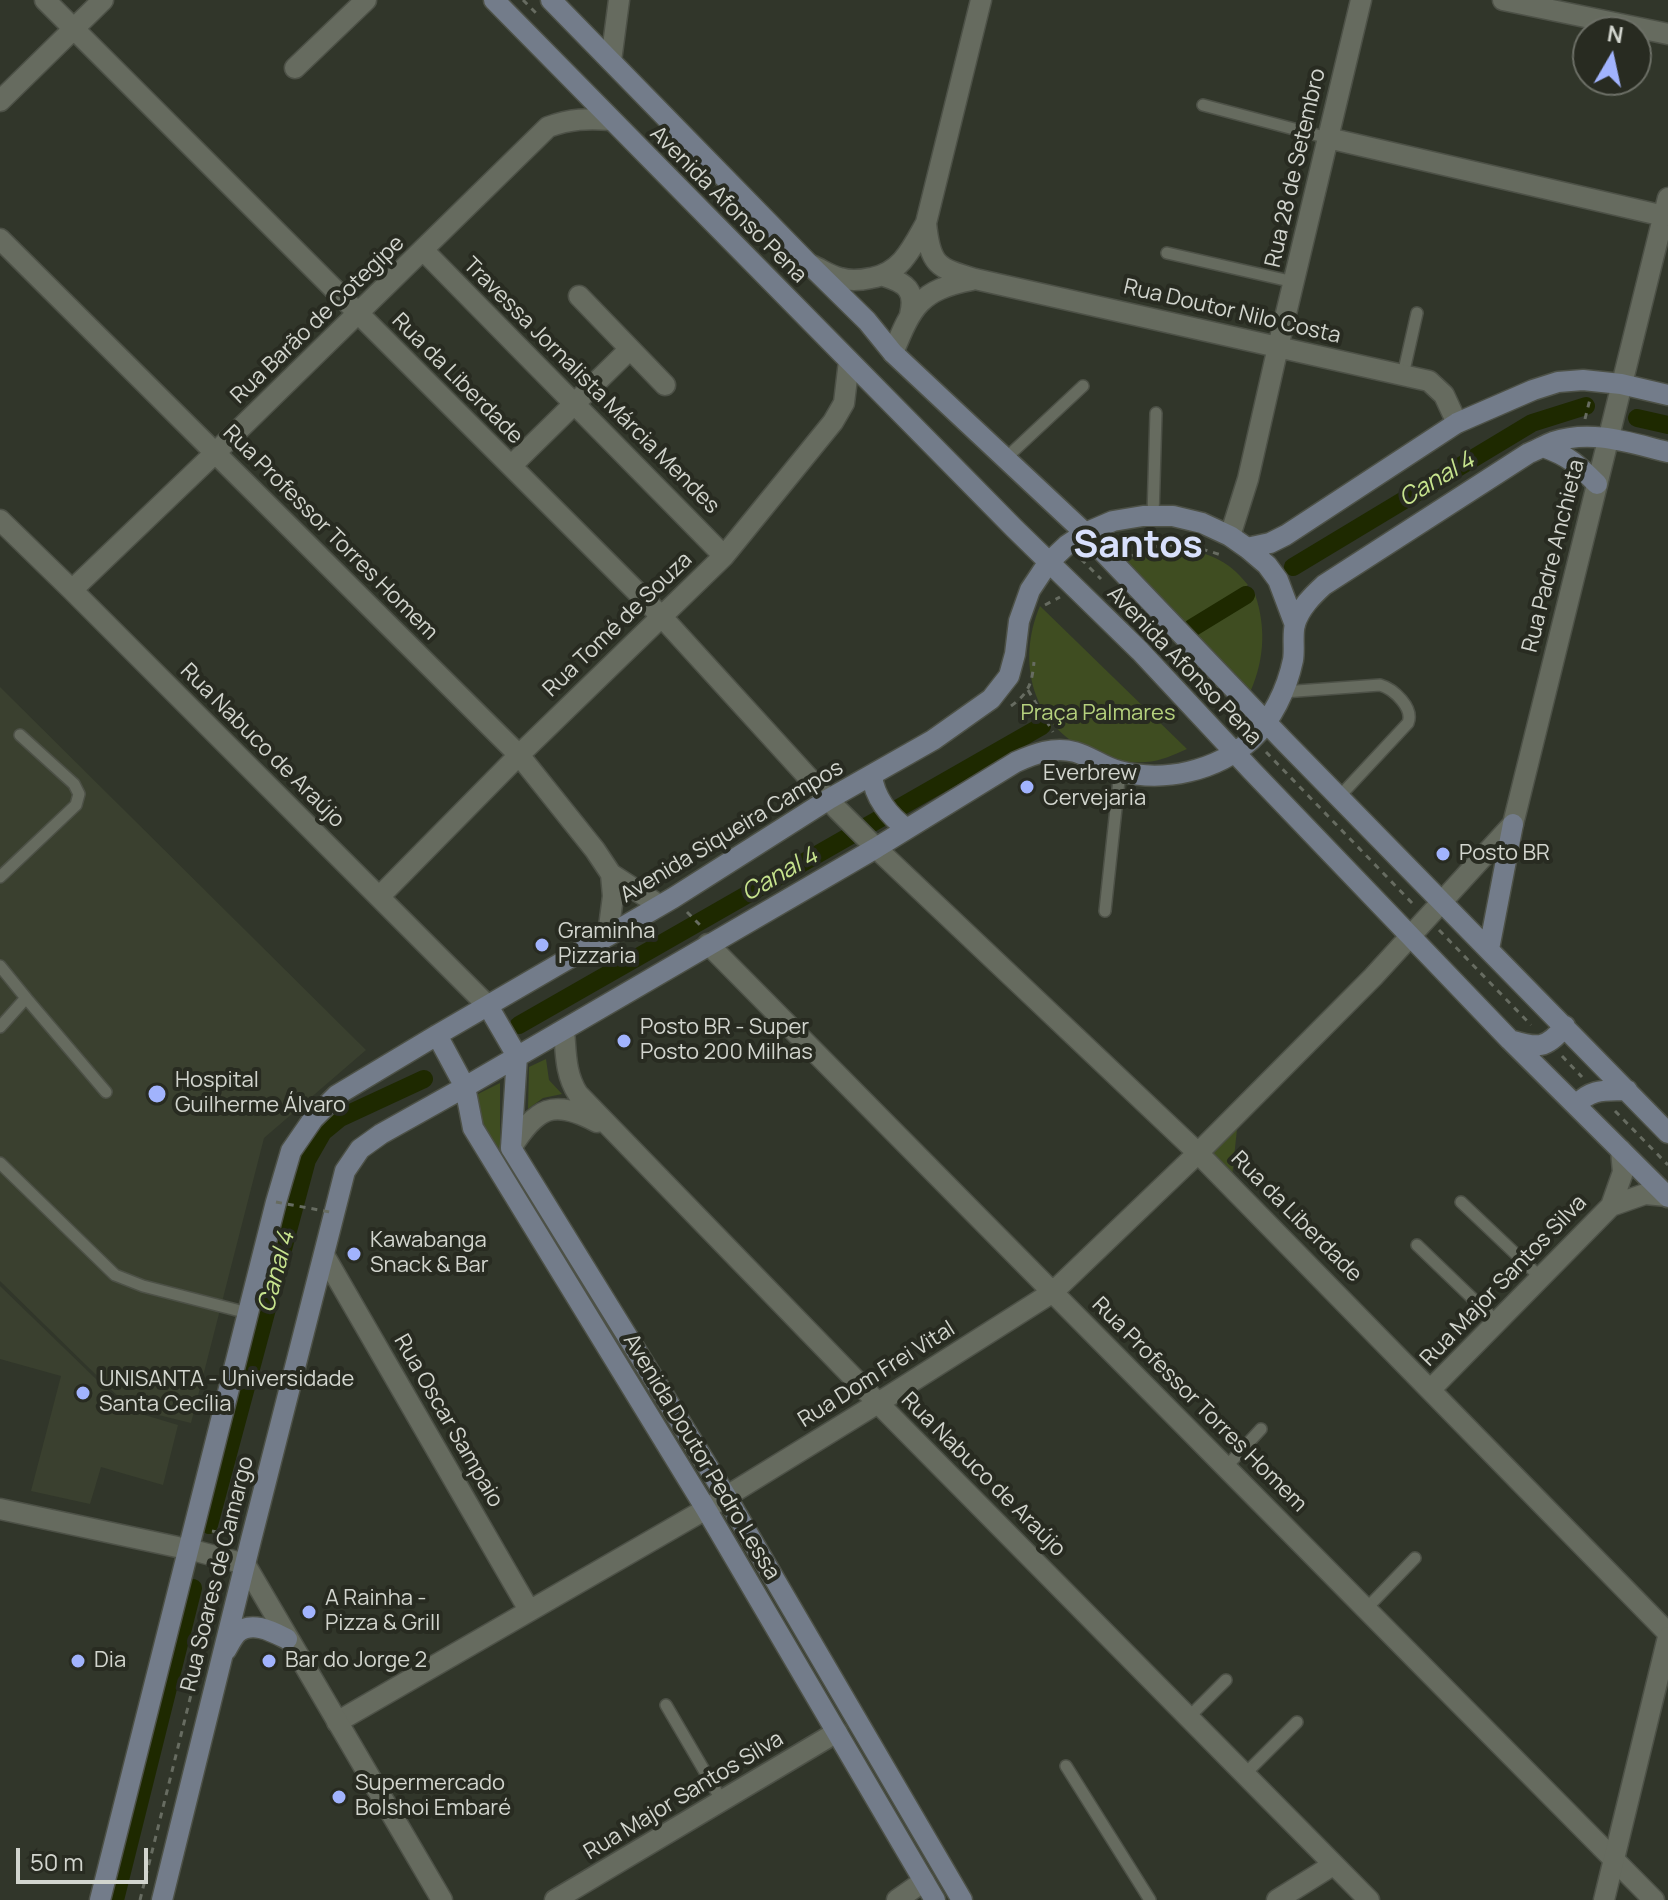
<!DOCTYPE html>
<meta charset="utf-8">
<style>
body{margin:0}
#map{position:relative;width:1668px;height:1900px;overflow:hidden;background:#31362a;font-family:Manrope,sans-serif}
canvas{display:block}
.north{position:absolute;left:1572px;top:16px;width:80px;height:80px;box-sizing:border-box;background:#282b21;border:2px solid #6c6f66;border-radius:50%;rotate:9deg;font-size:22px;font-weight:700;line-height:32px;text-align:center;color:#d2d5ce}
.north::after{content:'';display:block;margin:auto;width:28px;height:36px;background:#a1b3fd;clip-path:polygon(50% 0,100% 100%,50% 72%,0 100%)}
.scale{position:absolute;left:16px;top:1848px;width:132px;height:36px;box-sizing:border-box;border:4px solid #d2d5ce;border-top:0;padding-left:10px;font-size:24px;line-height:28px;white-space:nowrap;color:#d2d5ce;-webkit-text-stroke:6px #282b21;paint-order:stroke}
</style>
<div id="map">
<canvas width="1668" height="1900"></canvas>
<div class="north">N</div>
<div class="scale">50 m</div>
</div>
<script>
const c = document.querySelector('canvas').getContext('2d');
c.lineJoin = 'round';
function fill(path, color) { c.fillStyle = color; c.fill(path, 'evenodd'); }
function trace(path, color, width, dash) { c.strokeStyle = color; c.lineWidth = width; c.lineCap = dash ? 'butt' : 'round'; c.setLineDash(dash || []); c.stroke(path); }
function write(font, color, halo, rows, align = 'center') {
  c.font = font + ' Manrope,sans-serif'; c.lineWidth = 8; c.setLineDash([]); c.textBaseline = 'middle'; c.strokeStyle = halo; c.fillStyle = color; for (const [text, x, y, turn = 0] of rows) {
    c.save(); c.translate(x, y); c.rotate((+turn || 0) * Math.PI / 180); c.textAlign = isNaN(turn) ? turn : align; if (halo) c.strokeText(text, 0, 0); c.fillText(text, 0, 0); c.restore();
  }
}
fill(new Path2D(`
 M0 687 366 1050 264 1138 191 1423 130 1408 0 1281Z
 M0 1286 128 1410 178 1425 163 1485 101 1467 90 1504 31 1491 61 1376 0 1359Z`), '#3a402f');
fill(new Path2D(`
 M1169 550C1203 549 1227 558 1248 585L1182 626 1122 565 1134 558Z
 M1255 594C1267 630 1264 663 1248 697L1189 634Z
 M1040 606 1187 749C1173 755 1161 761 1146 762 1126 764 1110 759 1092 752 1032 727 1016 662 1040 606Z
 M546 1059 549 1080 562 1094 543 1098 528 1109 529 1067Z
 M500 1083V1150L480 1122 476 1095Z
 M1237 1129 1232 1177 1210 1154Z`), '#3f4d21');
trace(new Path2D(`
 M1637 418 1668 425
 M1293 567 1532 423 1586 406
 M1192 628 1246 595
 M519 1025 1042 726
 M209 1525 307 1160 323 1132 340 1118 424 1079
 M115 1900 193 1588`), '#1e2900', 18);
const service = new Path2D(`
 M1203 105 1328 138
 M1167 253 1294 282
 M1403 375 1417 313
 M1006 458 1083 386
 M1153 516 1156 413
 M1283 692 1380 685C1394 689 1414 708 1408 723L1339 797
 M0 877 76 805 79 794 74 784 20 735
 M1105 911 1120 771
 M0 966 26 998 0 1027
 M26 998 106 1092
 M0 1163 115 1275 143 1286 248 1313
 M1461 1202 1541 1278
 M1417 1245 1497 1322
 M1226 1467 1261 1429
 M1366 1609 1415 1558
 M666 1705 722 1801
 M1188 1718 1226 1680
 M1066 1766 1150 1900
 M1244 1775 1297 1722`);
const minor = new Path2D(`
 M45 0 662 617 838 810 876 848 1198 1153 1668 1633
 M1503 0 1668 34
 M611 61 619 0
 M295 68 366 0
 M0 101 103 0
 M1328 138 1664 216
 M926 223C930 265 937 268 975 279L1429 381 1444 395 1457 423
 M0 239 519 755 595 850 611 874 659 905
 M424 251 724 556
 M811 265C821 269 830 276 840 278 849 281 862 280 871 278 901 273 912 248 926 223L981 0
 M884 276C906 283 916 290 910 315
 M579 296 665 385
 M893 353C912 306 920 290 972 280
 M511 466 630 349
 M0 520 72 590 488 1006
 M1230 536 1248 479 1278 347 1361 0
 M72 590 215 453 548 127C570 119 588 118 611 120
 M379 897 519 755 724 556 833 422 844 403 849 361
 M608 935 613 896 611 874
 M708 944 1654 1900
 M564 1030C566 1053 565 1074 578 1094L878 1403 1369 1900
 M511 1148C537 1108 552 1098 597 1122
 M1611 1206 1645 1194 1667 1196
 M324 1255 529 1610
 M1431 1389 1611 1206 1623 1172 1621 1150
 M337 1722 706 1509 878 1403 1053 1292 1198 1153 1373 977 1513 824 1668 198
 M555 1900 837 1732
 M897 1900 924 1881
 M1277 1900 1333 1865`);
const tertiary = new Path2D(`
 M0 1509 196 1551 245 1564 442 1900
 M1604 1900 1668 1637`);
const secondary = new Path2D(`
 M494 0 1014 528 1140 651 1252 771 1510 1040 1668 1197
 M551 0 808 263 867 321 893 353 1085 533 1284 741 1668 1133
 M1543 447C1569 456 1578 465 1597 484
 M1247 548 1270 543 1286 535 1457 423 1533 390 1558 382 1583 380 1621 384 1668 395
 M872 775C874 797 889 816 907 829
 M1489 949 1513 824
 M488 1006 517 1056 511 1148 726 1496 962 1900
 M437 1035 465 1087 473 1128 706 1509 935 1900
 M1510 1040C1537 1048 1546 1050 1565 1026
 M1576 1105C1592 1088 1605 1091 1627 1090
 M226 1650C229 1645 233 1637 237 1633 252 1620 273 1632 287 1639
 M100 1900 276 1202 291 1151 313 1119 337 1095 437 1035 673 898 829 799 933 740 991 699 1009 676 1015 654 1019 621 1030 590 1048 563 1067 545 1085 533 1113 521 1143 516H1173L1202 523 1230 536 1247 548 1267 565 1278 580 1295 625
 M162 1900 251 1540 345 1171 360 1149 381 1134 465 1087 876 848 1016 762C1034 754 1054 746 1075 752 1090 756 1103 767 1119 771 1164 783 1216 771 1251 740 1272 720 1287 689 1293 660 1295 649 1292 635 1295 624 1300 608 1312 596 1324 585L1529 453C1537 450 1545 445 1553 442 1592 429 1630 443 1668 452`);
trace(service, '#4d5147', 14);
trace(minor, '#4d5147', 23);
trace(tertiary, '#4d5147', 23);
trace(secondary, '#4d5147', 23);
trace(new Path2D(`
 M523 0 536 13
 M1585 419 1590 399
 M1132 556C1163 538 1192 545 1224 556
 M1081 559 1101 579
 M1045 605 1060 597
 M1028 690 1053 732
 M1011 706C1029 693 1032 683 1034 662
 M1266 752 1414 905
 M687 912 701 926
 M1439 930 1531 1025
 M1562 1056 1582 1077
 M1615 1111 1668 1165
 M212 1531 231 1535
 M231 1532 246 1478
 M140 1900 220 1578`), '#676c61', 3, [6, 6]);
trace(service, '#666b5f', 11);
trace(minor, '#666b5f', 20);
trace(tertiary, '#666b5f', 20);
trace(secondary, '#737c8a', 20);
trace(new Path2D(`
 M276 1202 335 1213
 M220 1577 231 1532`), '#676c61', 3, [6, 6]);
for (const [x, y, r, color] of [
 [1027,787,8,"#a1b3fd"],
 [1443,854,8,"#a1b3fd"],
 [542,945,8,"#a1b3fd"],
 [624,1041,8,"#a1b3fd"],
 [157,1094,10,"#a1b3fd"],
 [354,1254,8,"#a1b3fd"],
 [83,1393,8,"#a1b3fd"],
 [309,1612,8,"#a1b3fd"],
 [78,1661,8,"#a1b3fd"],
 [269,1661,8,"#a1b3fd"],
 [339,1797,8,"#a1b3fd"]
]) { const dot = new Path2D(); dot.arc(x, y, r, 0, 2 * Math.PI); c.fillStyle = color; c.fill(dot); trace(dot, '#282b21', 3); }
write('22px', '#d2d5ce', '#282b21', [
 ["Rua 28 de Setembro",1296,168,-77],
 ["Avenida Afonso Pena",728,205,45],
 ["Rua Doutor Nilo Costa",1232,312,13],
 ["Rua Barão de Cotegipe",318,320,-44],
 ["Rua da Liberdade",457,379,45],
 ["Travessa Jornalista Márcia Mendes",591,386,45],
 ["Rua Professor Torres Homem",330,533,45],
 ["Rua Padre Anchieta",1554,556,-76],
 ["Rua Tomé de Souza",618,625,-44],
 ["Avenida Afonso Pena",1184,666,46],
 ["Rua Nabuco de Araújo",262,746,45],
 ["Avenida Siqueira Campos",732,832,-31],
 ["Rua da Liberdade",1296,1217,45],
 ["Rua Major Santos Silva",1504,1281,-46],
 ["Rua Dom Frei Vital",877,1375,-32],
 ["Rua Professor Torres Homem",1199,1405,45],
 ["Rua Oscar Sampaio",448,1421,60],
 ["Avenida Doutor Pedro Lessa",701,1457,59],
 ["Rua Nabuco de Araújo",983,1475,45],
 ["Rua Soares de Camargo",218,1574,-76],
 ["Rua Major Santos Silva",684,1796,-31]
]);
write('22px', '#b5d17d', '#282b21', [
 ["Praça Palmares",1098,714]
]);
write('22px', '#d2d5ce', '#282b21', [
 ["Everbrew",1043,774],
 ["Cervejaria",1043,799],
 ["Posto BR",1459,854],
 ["Graminha",558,932],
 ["Pizzaria",558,957],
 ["Posto BR - Super",640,1028],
 ["Posto 200 Milhas",640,1053],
 ["Hospital",175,1081],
 ["Guilherme Álvaro",175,1106],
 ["Kawabanga",370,1241],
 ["Snack & Bar",370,1266],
 ["UNISANTA - Universidade",99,1380],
 ["Santa Cecília",99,1405],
 ["A Rainha -",325,1599],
 ["Pizza & Grill",325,1624],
 ["Dia",94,1661],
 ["Bar do Jorge 2",285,1661],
 ["Supermercado",355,1784],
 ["Bolshoi Embaré",355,1809]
], 'left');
write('italic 24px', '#c7e48e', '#282b21', [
 ["Canal 4",1437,480,-31],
 ["Canal 4",780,875,-30],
 ["Canal 4",277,1272,-75]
]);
write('bold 38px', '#d8e0fc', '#282b21', [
 ["Santos",1138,546]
]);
</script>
